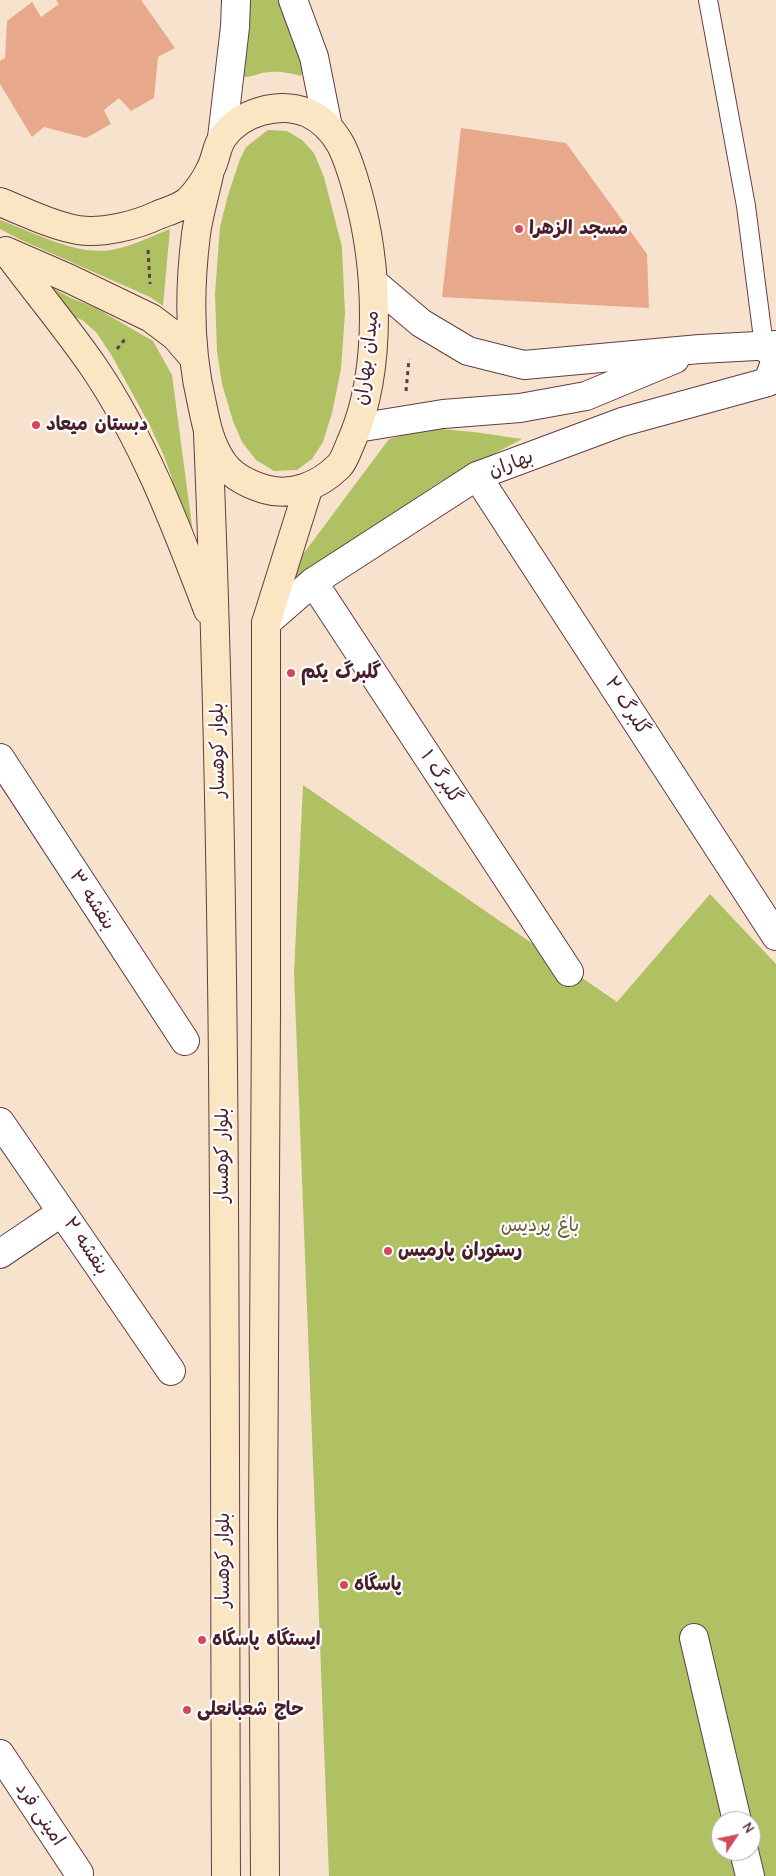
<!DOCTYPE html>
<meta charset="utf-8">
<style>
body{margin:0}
#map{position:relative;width:776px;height:1876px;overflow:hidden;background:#f7e3cd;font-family:"Comic Neue",sans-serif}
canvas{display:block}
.north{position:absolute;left:711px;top:1811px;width:50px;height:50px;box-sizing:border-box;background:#fff;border:1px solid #b7a5aa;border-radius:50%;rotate:56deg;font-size:14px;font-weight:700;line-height:20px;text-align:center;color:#4a1f2b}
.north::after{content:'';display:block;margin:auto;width:18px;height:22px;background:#d1495b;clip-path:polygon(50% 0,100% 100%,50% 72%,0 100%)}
</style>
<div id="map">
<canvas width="776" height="1876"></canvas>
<div class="north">N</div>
</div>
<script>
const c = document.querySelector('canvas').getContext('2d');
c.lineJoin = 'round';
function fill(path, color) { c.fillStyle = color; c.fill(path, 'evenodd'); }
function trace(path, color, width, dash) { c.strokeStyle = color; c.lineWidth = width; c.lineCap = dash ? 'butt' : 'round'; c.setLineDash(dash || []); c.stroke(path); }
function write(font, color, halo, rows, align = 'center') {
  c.font = font + ' "Comic Neue","Playpen Sans Arabic",sans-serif'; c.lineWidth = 4.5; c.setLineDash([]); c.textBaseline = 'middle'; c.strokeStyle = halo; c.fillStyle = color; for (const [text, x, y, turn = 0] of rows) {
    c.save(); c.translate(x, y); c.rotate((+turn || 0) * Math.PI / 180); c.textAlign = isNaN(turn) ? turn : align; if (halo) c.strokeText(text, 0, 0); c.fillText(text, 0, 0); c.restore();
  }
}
fill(new Path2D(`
 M246 0H281L304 65 301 76C290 73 280 71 269 72 256 73 251 79 238 76Z
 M268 130 287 131 302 140 314 153 324 177 342 247 345 313 341 369 332 413 323 442 312 459 297 470 274 471 256 460 242 442 233 421 222 384 217 351 215 294 220 227 228 195 240 159 246 147Z
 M0 220C34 232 79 258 116 249 132 246 154 235 170 229L163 306 150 297 19 239 0 229Z
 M42 282 71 298 96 308 153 341 172 375 194 541 174 496 172 478 164 456 149 424 112 356 96 332 82 320 69 315Z
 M430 428 474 432 522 439 438 483 287 588 298 561 389 439Z
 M303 785 617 1002 710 894 776 964V1876H329L294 973ZM721 1821H751V1851H721Z`), '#b0c164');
fill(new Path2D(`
 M56 0H141L175 48 158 57 154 98 131 111 119 98 104 110 111 124 86 138 44 127 32 137 0 84V61L5 58 7 21 32 2 41 17 59 4Z
 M461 128 566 143 647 254 649 308 442 297Z`), '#e8a88b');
const service = new Path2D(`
 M708 0 746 206 765 354`);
const minor = new Path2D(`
 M374 283 421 323 468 351 524 365 700 349 776 345
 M357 428 443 414 520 408 586 396 675 359
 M477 476 776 936
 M313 582 569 972
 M266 623 313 582 477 476 622 422 768 382 776 359
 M0 758 185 1041
 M0 1254 62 1212
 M694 1638 737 1821
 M0 1754 79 1873
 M744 1851 750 1876`);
const tertiary = new Path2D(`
 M293 0 314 57 328 127
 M222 138 235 27 236 0
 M0 1122 171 1371`);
const secondary = new Path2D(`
 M0 202C25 212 51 225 78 230 102 234 137 225 158 215 168 211 183 207 190 199 197 192 206 179 210 170 216 160 216 147 223 137 241 112 279 101 308 113 340 128 348 159 357 190 378 264 383 368 352 440 348 448 345 460 339 466 319 486 291 497 264 489 248 484 230 475 221 460 210 443 206 424 202 404 189 349 189 290 196 234 199 212 206 191 210 170
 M6 251C35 290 66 327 93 366 144 441 176 526 208 610
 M8 252 70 279 151 318 175 336 194 358
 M208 433C228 914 224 1395 226 1876
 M265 1876 263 1526 266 1010V623L308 489`);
trace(service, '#643c43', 20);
trace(minor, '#643c43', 30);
trace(tertiary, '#643c43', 30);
trace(secondary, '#643c43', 30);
trace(new Path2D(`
 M148 250 150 284
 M117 349 126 338
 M406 391 409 359`), '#643c43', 3, [4, 4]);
trace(service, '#fff', 18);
trace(minor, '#fff', 28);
trace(tertiary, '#fff', 28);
trace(secondary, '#fbe6c4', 28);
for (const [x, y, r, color] of [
 [519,229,5,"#d1495b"],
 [36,425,5,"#d1495b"],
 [291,673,5,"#d1495b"],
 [388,1251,5,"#d1495b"],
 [344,1585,5,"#d1495b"],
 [202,1640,5,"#d1495b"],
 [187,1710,5,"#d1495b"]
]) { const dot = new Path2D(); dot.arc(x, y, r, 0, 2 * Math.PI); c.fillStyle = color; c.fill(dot); trace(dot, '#fff', 2); }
write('bold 19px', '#4a1f2b', '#fff', [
 ["مسجد الزهرا",529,229],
 ["دبستان میعاد",46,425],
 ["گلبرگ یکم",301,673],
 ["رستوران پارمیس",398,1251],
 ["پاسگاه",354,1585],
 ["ایستگاه پاسگاه",212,1640],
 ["حاج شعبانعلی",197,1710]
], 'left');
write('19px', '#4a1f2b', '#fff', [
 ["میدان بهاران",367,358,-83],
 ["بهاران",511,464,-20],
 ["گلبرگ ۲",627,706,57],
 ["بلوار کوهسار",218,750,-91],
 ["گلبرگ ۱",441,777,57],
 ["بنفشه ۳",92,900,57],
 ["بلوار کوهسار",223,1155,-90],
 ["بنفشه ۲",86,1246,56],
 ["بلوار کوهسار",224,1560,-90],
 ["امینی فرد",40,1814,56]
]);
write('19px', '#6e583f', '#fff', [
 ["باغ پردیس",540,1226]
]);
</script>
